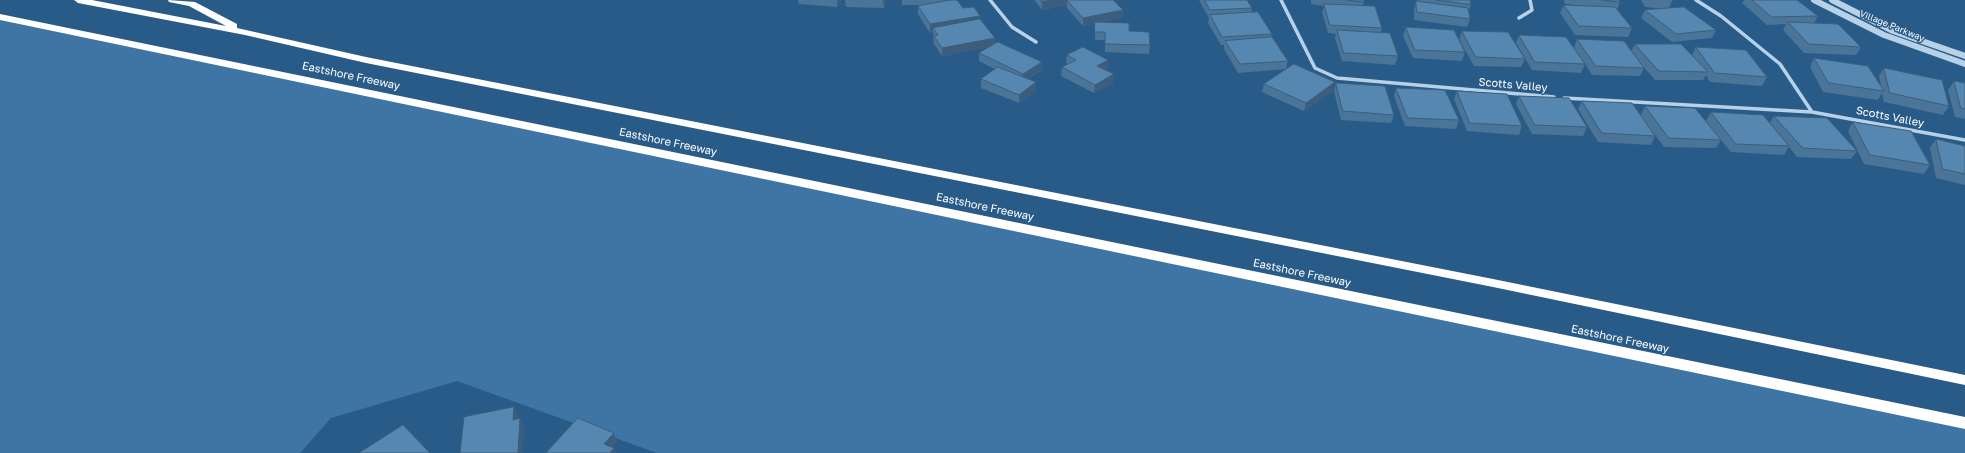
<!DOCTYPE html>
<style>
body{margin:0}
canvas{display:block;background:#295b88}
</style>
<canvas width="1965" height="453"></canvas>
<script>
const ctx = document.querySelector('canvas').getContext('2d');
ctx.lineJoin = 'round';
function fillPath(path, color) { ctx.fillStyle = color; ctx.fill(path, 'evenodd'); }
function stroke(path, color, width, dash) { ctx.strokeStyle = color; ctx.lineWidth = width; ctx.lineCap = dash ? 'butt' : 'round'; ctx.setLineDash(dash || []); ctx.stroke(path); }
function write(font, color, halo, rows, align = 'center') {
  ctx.font = font + ' "Golos Text",sans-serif'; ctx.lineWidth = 3; ctx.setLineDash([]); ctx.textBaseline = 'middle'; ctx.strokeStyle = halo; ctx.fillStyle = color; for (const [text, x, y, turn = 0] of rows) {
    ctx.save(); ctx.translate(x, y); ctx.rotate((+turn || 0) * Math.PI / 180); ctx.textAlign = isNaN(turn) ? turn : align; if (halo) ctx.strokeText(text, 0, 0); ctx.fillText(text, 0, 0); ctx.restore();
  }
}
const green = new Path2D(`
 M0 17 1965 423V453H657L457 381 331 418 300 453H0Z`);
const minor = new Path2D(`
 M990 0 1012 27 1036 42
 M1281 0 1315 68 1337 78 1554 97
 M1696 0 1721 16 1780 64 1812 112
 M1519 18 1532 10 1530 0
 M1564 98 1812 112 1965 140`);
const tertiary = new Path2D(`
 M1814 0 1884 35 1965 64
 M1832 0 1893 31 1965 56`);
const motorway = new Path2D(`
 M74 0H92L226 26 189 6 169 2 168 0 195 2 237 24V28L366 57 1493 279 1965 375V385L1493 287 366 63 245 35 78 3Z
 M0 14 1965 417V429L0 20Z`);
const wall = new Path2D(`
 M798 0H841L837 7 799 4Z
 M845 0H886L884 8 846 7Z
 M902 0H957L963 8 980 19 995 44 1042 70 1028 79 1036 82V91L1019 103 981 88V79L995 69 979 61V53L988 47 942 56 934 44 933 32 930 33 918 14V6L923 5H902Z
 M1035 0H1113L1123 10 1122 18 1103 22 1129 31 1150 45 1149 54 1105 52V40H1095V23L1083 26 1067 8V5L1042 10 1035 1Z
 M1199 0H1247L1252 8 1251 13 1272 34 1271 38 1288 61 1286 69 1238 73 1224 49V45H1221L1208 23 1209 18Z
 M1311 0H1364L1363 6 1382 28 1381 32 1398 56 1395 65 1342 61 1335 38 1336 34 1328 33 1322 12 1324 6 1311 4Z
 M1417 0H1470L1471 4 1469 11 1470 19 1467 27 1414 20V9L1416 1H1417Z
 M1564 0H1619L1620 2 1617 10 1632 28 1628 37 1575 35 1560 13 1564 5 1583 6 1565 4Z
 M1641 0H1672V1L1669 8 1716 30 1712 38 1672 42 1641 18 1645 10 1664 9 1645 7Z
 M1744 0H1797L1818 16 1814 23 1861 47 1856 55 1804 53 1783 30 1786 24 1767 25 1742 3Z
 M1406 27 1465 52 1462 61 1413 58 1403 36Z
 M1462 31 1525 59 1521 67 1474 66 1459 39Z
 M1519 35 1574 48 1577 39 1631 51 1635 44 1693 57 1692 55 1696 47 1767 77 1762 86 1710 82 1706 75 1703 80H1655L1641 64 1644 68 1640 76 1592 75 1585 64 1581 73 1532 70 1516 43Z
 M1067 55 1108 60 1107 69 1105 70 1113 83 1094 93 1061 76 1062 67 1068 64 1066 63Z
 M1814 58 1881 86 1879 76 1884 68 1949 106 1943 115 1884 102 1882 93 1878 100 1823 92 1810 67Z
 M1954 81 1965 83V119L1955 117 1948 90Z
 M1336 83 1394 115 1391 123 1341 120 1334 91Z
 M1264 84 1333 91 1304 111 1262 92Z
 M1396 88 1459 120 1456 129 1405 126 1394 96Z
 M1457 91 1522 126 1519 135 1467 131 1454 99Z
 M1519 96 1587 127 1583 136 1532 134 1516 104Z
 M1582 101 1641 115 1645 106 1716 134 1706 121 1711 112 1770 123 1774 116 1857 151 1851 159 1797 157 1789 147 1784 155 1731 152 1721 140 1716 148 1664 147 1641 116 1655 136 1651 145 1598 142 1578 109Z
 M1853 122 1930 165 1924 174 1864 164 1848 131Z
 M1936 139 1965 146V185L1936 178 1930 148Z`);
const shadedWall = new Path2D(`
 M837 0H841L837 7Z
 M883 0H886L884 8Z
 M1052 0H1067V5L1042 10V2Z
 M1123 10 1122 18 1083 26V18Z
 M980 16V24L933 28V32L930 33V24Z
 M995 38V46L942 56V48Z
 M1108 60 1107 69 1097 74V66Z
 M1042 62V70L1022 82 1023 74Z
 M1114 74 1113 83 1094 93 1095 85Z
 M1036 82V91L1019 103V95Z
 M1335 82 1333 91 1304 111 1306 103Z
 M514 407 518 417 517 429 513 420Z
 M520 418 524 427 523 453H518Z
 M614 433 617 442 608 453 604 444Z
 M614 448 616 453H610Z`);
const building = new Path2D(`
 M951 0H957L963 8 974 7 980 16 930 24 918 6Z
 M1041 0H1052L1042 2Z
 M1067 0H1113L1123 10 1083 18Z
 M1205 0H1247L1252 8 1210 10Z
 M1347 0H1364V2Z
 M1436 0H1470L1471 4Z
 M1602 0H1619L1620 2Z
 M1752 0H1797L1818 16 1772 17Z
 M1416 1 1468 8 1470 19 1417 12Z
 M1324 4 1375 6 1382 28 1330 25Z
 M1564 5 1615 7 1632 28 1579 26Z
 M1684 7 1716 30 1676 34 1645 10Z
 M1258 12 1272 34 1222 37 1210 15Z
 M980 19 995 38 942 48 934 36 938 35 933 28Z
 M1095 22 1129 23V31L1149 32 1150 45 1105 44V32H1095Z
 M1788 22 1838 24 1861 47 1809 44Z
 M1406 27 1454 30 1465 52 1415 50Z
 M1337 30 1390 33 1398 56 1344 53Z
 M1462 31 1508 32 1525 59 1476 57Z
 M1519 35 1566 37 1585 64 1535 62Z
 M1272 37 1288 61 1240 64 1225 41Z
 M1577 39 1624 41 1644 68 1596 66Z
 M998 42 1042 62 1023 74 979 53Z
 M1635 44H1681L1708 72 1659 71Z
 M1083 47 1108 60 1097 66 1114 74 1095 85 1062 67 1076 60 1067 55Z
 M1696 47 1746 50 1767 77 1715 73Z
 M1814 58 1868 66 1884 91 1829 83Z
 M1294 64 1335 82 1306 103 1264 84Z
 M998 67 1036 82 1019 95 981 79Z
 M1884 68 1942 80 1949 106 1890 93Z
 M1954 81 1965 83V109L1961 108Z
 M1336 83 1385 86 1394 115 1343 111Z
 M1396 88 1445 90 1459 120 1408 118Z
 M1457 91 1507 94 1522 126 1470 123Z
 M1519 96 1569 98 1587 127 1535 125Z
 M1582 101 1632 103 1655 136 1602 133Z
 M1645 106 1695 108 1721 140 1669 138Z
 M1711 112 1763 115 1789 146 1736 144Z
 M1774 116 1827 118 1857 151 1803 148Z
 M1853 122 1911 131 1930 165 1870 155Z
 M1936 139 1965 146V174L1943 169Z
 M514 407 513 420 520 418 518 453H460L464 417Z
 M578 418 614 433 604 444 614 448 610 453H546Z
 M403 425 430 453H359Z`);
const farStreetnames = [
 ["Village Parkway",1892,26,22]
];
const streetNames = [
 ["Eastshore Freeway",351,76,12],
 ["Scotts Valley",1513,85,5],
 ["Scotts Valley",1890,117,11],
 ["Eastshore Freeway",668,142,12],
 ["Eastshore Freeway",985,207,12],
 ["Eastshore Freeway",1302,273,12],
 ["Eastshore Freeway",1620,339,12]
];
fillPath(green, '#3e75a4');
stroke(minor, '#b6d1e8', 3.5);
stroke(tertiary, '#b6d1e8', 6);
fillPath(motorway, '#fff');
fillPath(wall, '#4a7498');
fillPath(shadedWall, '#3c5e7c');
fillPath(building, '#5687b1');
stroke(building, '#3c5e7c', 1);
write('9px', '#fff', '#295b88', farStreetnames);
write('11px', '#fff', '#295b88', streetNames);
</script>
